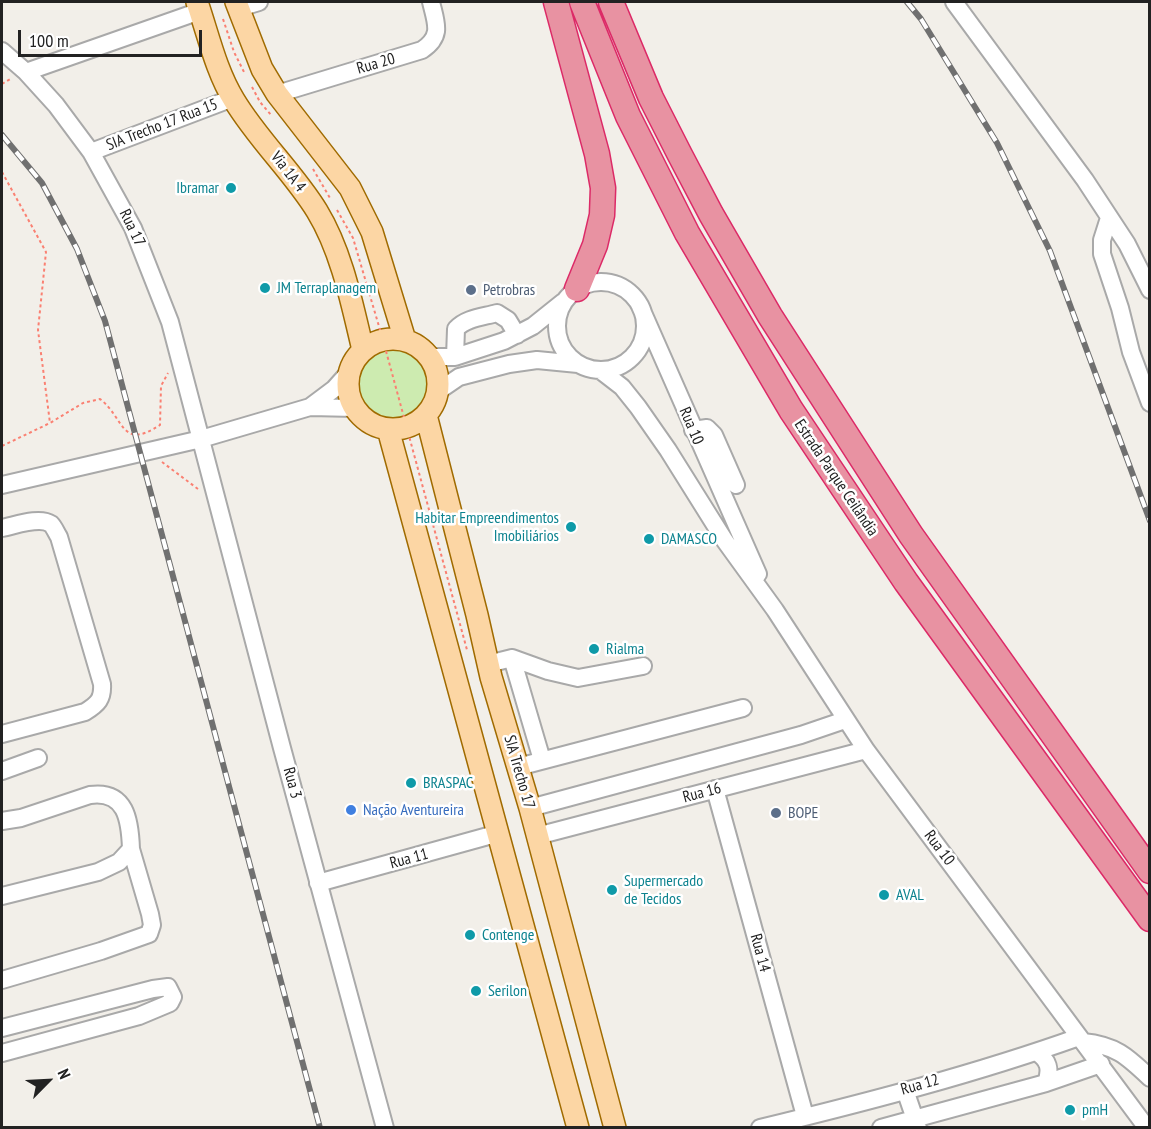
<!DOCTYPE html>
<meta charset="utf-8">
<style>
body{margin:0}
#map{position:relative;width:1151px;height:1129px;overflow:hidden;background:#f2efe9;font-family:"PT Sans Narrow",sans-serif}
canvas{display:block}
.frame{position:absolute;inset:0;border:3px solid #222;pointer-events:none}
.north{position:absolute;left:18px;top:1051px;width:60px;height:60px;-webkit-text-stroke:4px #fff;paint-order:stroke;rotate:66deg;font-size:16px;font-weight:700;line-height:24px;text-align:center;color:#222}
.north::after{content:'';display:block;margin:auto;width:21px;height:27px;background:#222;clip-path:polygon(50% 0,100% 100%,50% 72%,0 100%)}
.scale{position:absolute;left:18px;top:30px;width:184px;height:27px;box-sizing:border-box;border:3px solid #222;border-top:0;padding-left:8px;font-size:18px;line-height:21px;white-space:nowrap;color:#222;-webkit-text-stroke:4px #fff;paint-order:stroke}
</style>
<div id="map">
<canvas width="1151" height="1129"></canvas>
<div class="frame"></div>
<div class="north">N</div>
<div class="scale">100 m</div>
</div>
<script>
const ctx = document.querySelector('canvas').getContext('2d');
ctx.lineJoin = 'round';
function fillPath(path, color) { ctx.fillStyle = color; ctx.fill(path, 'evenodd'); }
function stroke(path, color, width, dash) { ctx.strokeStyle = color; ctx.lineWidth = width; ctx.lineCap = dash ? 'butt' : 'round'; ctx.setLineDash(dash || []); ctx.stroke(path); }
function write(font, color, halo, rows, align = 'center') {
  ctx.font = font + ' "PT Sans Narrow",sans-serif'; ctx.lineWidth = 5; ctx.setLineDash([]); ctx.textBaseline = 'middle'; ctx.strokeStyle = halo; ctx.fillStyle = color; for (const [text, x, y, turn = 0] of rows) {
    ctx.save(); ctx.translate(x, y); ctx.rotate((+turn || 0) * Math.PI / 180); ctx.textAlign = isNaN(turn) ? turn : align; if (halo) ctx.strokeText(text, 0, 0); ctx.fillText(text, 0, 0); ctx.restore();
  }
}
const grass = new Path2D(`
 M354 384a39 39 0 1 1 78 0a39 39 0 1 1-78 0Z`);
const path = new Path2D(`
 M223 19 234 52 244 72
 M2 84 12 78
 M252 87 260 102 271 115
 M313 169 330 198
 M2 172 46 252 38 330 50 423
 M337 210 353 238 383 340 467 650
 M2 446 50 423 83 403 100 399C125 418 120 451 160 425L161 386 168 373
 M162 462 198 489`);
const minor = new Path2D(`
 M954 2 1085 180 1127 244 1150 290
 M239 8 259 2
 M2 51 26 72 56 105 91 152 133 228 170 322 282 748 385 1128
 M26 72 200 11
 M277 94 422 50C443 36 436 23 431 2
 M91 152 233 98
 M1109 218 1102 240V254L1120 308 1131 352 1150 403
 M557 326a44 44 0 1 1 88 0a44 44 0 1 1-88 0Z
 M640 306 758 574
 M429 357H455L504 341 533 326 563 302
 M455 357 456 329C466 318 483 317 497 313L508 320 517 335
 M600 370 622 387 638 407 668 450 725 541 775 610 866 750 1147 1128
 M437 392 459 377 509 364 537 360 578 364
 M310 407 334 389 350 371
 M693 430 707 428 714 435 736 485
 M2 485 201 439 310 407 355 408
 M2 528C14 526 39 516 51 524 54 527 56 532 59 537L102 684C103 699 98 704 85 712L2 734
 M512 658 542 760
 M488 664 512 658 548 671 578 678 643 666
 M518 767 743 708
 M2 771 38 758
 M715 789 805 1116
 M530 808 801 735 845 720
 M2 821 21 818 90 795C126 790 130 820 131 849L119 862 98 872 2 896
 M537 836 866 750
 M318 883 499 833
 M2 980 101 951 149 934 152 925 150 914 131 849
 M2 1028 153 989 168 987 173 997 170 1003 139 1016 2 1053
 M1083 1042C1115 1045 1127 1056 1150 1078
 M1036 1052C1049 1060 1051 1069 1046 1083
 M905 1090 918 1128
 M760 1128C867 1102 975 1074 1079 1037
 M881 1128 1046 1083 1101 1064`);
const major = new Path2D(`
 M197 2C208 34 216 71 234 100 258 140 293 172 317 211 342 252 352 304 363 350
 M236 2 262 69 277 94 350 188 372 232 405 340
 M348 384a45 45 0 1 1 90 0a45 45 0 1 1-90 0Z
 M426 415 477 615 491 677 530 808 615 1128
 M388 429 578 1128`);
const highway = new Path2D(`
 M556 2 597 154 603 188 602 215 595 245 577 289
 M582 2 628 116 687 233 791 410 906 582 1150 919
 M611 2 651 98 680 155 711 214 770 316 911 535 1150 871`);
const rail = new Path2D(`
 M907 2 921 19 997 143 1050 251 1150 521
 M2 135 42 183 77 249 105 321 320 1128`);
const markers = [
 [231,188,6,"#0f9aa8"],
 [265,288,6,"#0f9aa8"],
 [471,290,6,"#5c6f8a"],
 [571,527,6,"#0f9aa8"],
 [649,539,6,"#0f9aa8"],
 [594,649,6,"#0f9aa8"],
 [411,783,6,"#0f9aa8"],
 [351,810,6,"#3f7fe0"],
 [776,813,6,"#5c6f8a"],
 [612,890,6,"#0f9aa8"],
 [884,895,6,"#0f9aa8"],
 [470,935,6,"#0f9aa8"],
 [476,991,6,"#0f9aa8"],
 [1070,1110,6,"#0f9aa8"]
];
const streetNames = [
 ["Rua 20",376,64,-16],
 ["SIA Trecho 17 Rua 15",162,125,-21],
 ["Via 1A 4",288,172,52],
 ["Rua 17",132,228,64],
 ["Rua 10",691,426,67],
 ["Estrada Parque Ceilândia",836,478,56],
 ["SIA Trecho 17",519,772,74],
 ["Rua 3",292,783,75],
 ["Rua 16",702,793,-15],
 ["Rua 10",939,848,53],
 ["Rua 11",409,859,-15],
 ["Rua 14",760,953,75],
 ["Rua 12",920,1085,-16]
];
const cultureNames = [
 ["Ibramar",219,188,"right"],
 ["JM Terraplanagem",277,288],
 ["Habitar Empreendimentos",559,518,"right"],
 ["Imobiliários",559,536,"right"],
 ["DAMASCO",661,539],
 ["Rialma",606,649],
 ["BRASPAC",423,783],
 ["Supermercado",624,881],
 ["de Tecidos",624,899],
 ["AVAL",896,895],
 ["Contenge",482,935],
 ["Serilon",488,991],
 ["pmH",1082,1110]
];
const serviceNames = [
 ["Petrobras",483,290],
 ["BOPE",788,813]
];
const shopNames = [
 ["Nação Aventureira",363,810]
];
fillPath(grass, '#cdebb0');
stroke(minor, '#a9a9a9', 20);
stroke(major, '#a06b00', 24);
stroke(highway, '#dc2a67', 27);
stroke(path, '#fa8072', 2, [3, 3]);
stroke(minor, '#fff', 16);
stroke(major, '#fcd6a4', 21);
stroke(highway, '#e892a2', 24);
stroke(rail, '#707070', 6);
stroke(rail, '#fff', 4, [11]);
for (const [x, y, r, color] of markers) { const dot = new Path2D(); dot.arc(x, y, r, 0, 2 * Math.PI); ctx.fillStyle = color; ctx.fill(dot); stroke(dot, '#fff', 2); }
write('16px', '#222', '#fff', streetNames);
write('16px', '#0d838f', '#fff', cultureNames, 'left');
write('16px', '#4e5e75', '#fff', serviceNames, 'left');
write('16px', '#366cbe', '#fff', shopNames, 'left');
</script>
